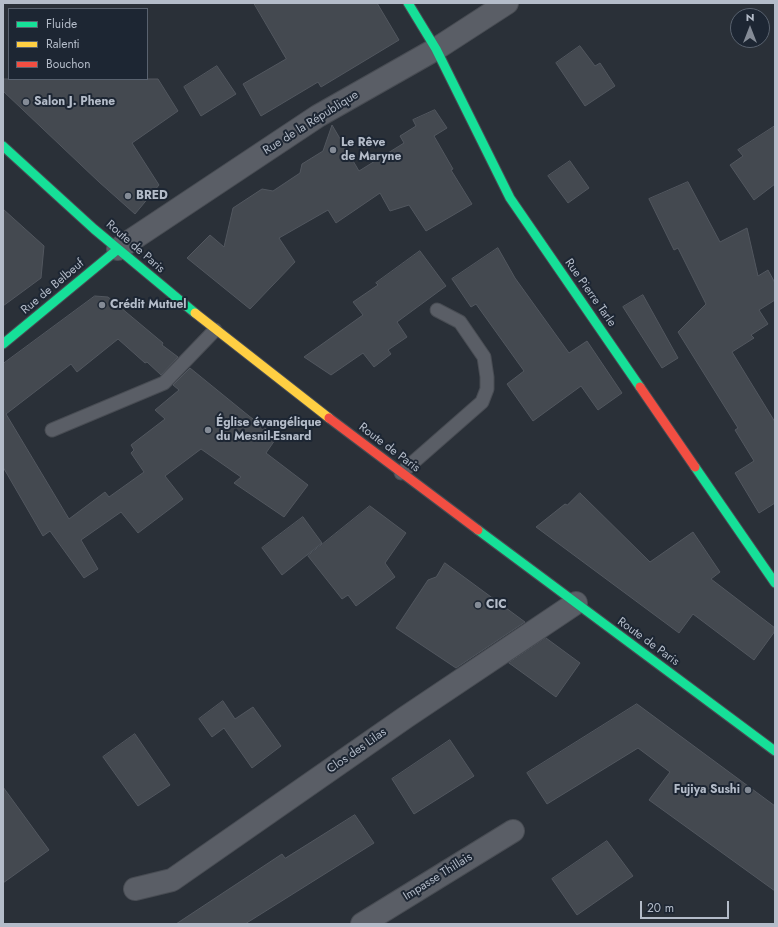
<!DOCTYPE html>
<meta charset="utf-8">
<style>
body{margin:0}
#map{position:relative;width:778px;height:927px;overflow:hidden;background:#2a3038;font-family:Jost,sans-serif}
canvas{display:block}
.frame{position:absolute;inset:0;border:4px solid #b4bcc9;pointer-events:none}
.legend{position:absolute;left:8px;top:8px;width:140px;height:72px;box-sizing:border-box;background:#1d2633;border:1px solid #59626f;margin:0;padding:5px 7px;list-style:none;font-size:12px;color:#b4bcc9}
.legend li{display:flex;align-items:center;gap:8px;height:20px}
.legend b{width:20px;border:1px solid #59626f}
.north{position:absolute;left:730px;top:8px;width:40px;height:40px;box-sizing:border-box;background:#1d2633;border:1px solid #59626f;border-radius:50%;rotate:0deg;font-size:11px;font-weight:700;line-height:16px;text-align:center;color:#b4bcc9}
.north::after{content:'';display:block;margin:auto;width:14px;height:18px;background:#848b96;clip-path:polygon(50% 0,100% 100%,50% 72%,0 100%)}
.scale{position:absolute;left:640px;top:901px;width:89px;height:18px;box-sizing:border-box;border:2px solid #b4bcc9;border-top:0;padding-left:5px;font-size:12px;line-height:14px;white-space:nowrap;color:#b4bcc9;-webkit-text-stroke:3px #1d2633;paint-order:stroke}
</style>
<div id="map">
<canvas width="778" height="927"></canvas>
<div class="frame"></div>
<ul class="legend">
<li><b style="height:5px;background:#16e098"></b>Fluide</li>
<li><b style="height:5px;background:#ffcf43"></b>Ralenti</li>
<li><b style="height:5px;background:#f24e42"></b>Bouchon</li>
</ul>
<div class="north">N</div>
<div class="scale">20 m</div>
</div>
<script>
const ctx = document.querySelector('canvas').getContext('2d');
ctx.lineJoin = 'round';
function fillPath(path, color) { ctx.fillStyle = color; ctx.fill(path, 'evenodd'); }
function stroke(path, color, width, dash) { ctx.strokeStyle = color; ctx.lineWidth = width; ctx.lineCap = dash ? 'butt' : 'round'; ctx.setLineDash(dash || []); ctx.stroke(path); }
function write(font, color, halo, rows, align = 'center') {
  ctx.font = font + ' Jost,sans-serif'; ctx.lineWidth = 4; ctx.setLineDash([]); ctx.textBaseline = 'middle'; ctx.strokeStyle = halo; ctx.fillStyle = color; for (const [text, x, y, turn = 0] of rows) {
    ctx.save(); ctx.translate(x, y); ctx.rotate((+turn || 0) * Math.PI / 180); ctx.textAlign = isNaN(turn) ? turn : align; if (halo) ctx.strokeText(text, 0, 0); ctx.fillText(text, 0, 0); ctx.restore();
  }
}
const building = new Path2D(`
 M254 3H377L399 40 321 87 318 82 261 116 243 84 286 59Z
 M580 46 595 66 600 63 615 86 585 106 556 63Z
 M217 66 236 94 201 116 184 87Z
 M3 79H158L178 111 132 143 159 185 135 214 99 182 3 91Z
 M435 110 447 128 434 136 453 169 451 170 472 204 426 231 409 205 390 211 380 193 336 223 328 210 279 238 295 262 250 309 187 258 210 235 224 247 233 208 262 189 273 191 300 173 302 164 323 151 332 125 359 171 404 143 400 136 416 126 413 120Z
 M775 126V184L754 200 730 165 743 156 738 150Z
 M570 161 589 188 568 203 548 176Z
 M688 182 720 242 747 228 758 276 768 270 775 283V300L759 310 768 324 751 335 754 338 732 352 775 422V503L759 513 735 473 754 461 735 430 738 428 678 332 706 304 678 248 674 250 649 199Z
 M3 209 44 246 41 278 3 306Z
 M498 248 515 278 569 353 587 341 622 393 598 410 581 386 533 421 507 384 524 371 476 304 471 307 452 279Z
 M420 251 446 286 397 322 407 337 388 350 391 354 374 367 363 353 331 375 304 357 363 315 353 302 378 285 376 283Z
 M643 295 678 358 662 368 623 307Z
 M95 296 108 297 163 343 162 345 178 357 161 375 147 362 145 363 118 339 77 372 71 364 6 414 69 519 105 492 109 497 144 472 131 453 134 450 131 445 165 419 155 410 179 390 173 385 190 368 249 416 277 437 266 453 308 485 284 517 234 483 241 477 201 449 165 476 183 499 138 533 121 512 81 540 98 569 84 578 50 531 43 536 3 467V364Z
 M580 493 650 562 693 532 720 572 711 579 775 628V631L754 660 693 614 679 633 536 527 565 504 567 505Z
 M370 506 406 533 385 563 395 577 356 606 348 595 342 599 308 556Z
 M303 517 322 543 282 575 262 548Z
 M445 563 525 622 456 668 396 628 428 580 436 577Z
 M546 638 580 663 556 697 509 663Z
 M223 701 235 719 253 707 281 746 252 768 224 728 212 737 199 719Z
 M637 704 775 806V891L649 800 670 772 638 748 547 804 527 773Z
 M135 734 170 785 138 806 103 757Z
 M450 740 474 776 414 814 392 779Z
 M3 787 49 850 3 883Z
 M355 815 374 843 245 924H176L282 854 285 858Z
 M607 841 633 876 577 915 552 879Z`);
const lane = new Path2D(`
 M52 430 164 383 215 330
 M401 473 482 402 487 389V377L484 357 460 322 437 310`);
const street = new Path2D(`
 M118 249 318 116 436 49 507 3
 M135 889 172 880 406 717 576 603
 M362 924 513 831`);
const fast = new Path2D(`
 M408 3 436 49 510 198 640 387
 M3 146 94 229 195 313
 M3 344 118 249
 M695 467 775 583
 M478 530 775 751`);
const slow = new Path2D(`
 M195 313 329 418`);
const jam = new Path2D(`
 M640 387 695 467
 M329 418 478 530`);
const markers = [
 [26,102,4,"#848b96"],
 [333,150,4,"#848b96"],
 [128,196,4,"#848b96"],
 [102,305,4,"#848b96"],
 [208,430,4,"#848b96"],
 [478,605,4,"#848b96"],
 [748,790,4,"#848b96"]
];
const poiNames = [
 ["Salon J. Phene",34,102],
 ["Le Rêve",341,143],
 ["de Maryne",341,157],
 ["BRED",136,196],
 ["Crédit Mutuel",110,305],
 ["Église évangélique",216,423],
 ["du Mesnil-Esnard",216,437],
 ["CIC",486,605],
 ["Fujiya Sushi",740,790,"right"]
];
const streetNames = [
 ["Rue de la République",311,123,-32],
 ["Route de Paris",135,247,41],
 ["Rue de Belbeuf",53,287,-40],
 ["Rue Pierre Tarle",590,293,55],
 ["Route de Paris",389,448,37],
 ["Route de Paris",648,642,36],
 ["Clos des Lilas",357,751,-35],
 ["Impasse Thillais",438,877,-32]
];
fillPath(building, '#444950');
stroke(building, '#52575f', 1);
stroke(lane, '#484c53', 15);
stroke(street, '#484c53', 24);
stroke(fast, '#484c53', 11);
stroke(slow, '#484c53', 11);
stroke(jam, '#484c53', 11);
stroke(lane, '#5a5e66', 13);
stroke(street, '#5a5e66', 22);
stroke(fast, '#16e098', 9);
stroke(slow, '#ffcf43', 9);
stroke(jam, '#f24e42', 9);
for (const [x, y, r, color] of markers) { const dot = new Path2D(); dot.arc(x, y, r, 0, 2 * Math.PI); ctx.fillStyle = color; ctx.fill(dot); stroke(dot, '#1d2633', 1.5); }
write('bold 12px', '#b4bcc9', '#1d2633', poiNames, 'left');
write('12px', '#b4bcc9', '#1d2633', streetNames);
</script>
